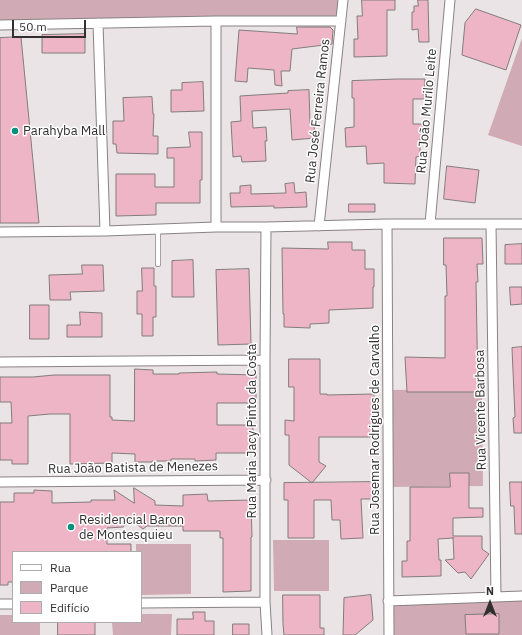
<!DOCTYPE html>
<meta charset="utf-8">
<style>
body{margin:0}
#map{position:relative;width:522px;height:635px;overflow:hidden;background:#ebe4e6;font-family:"IBM Plex Sans",sans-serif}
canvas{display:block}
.legend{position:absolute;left:12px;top:551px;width:130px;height:72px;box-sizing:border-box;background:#fff;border:1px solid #adacac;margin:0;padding:5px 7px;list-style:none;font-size:12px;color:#312f30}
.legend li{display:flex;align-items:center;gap:8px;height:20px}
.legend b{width:20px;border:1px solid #adacac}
.north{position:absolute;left:470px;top:583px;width:40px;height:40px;-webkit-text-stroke:3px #fff;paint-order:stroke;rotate:0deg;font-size:11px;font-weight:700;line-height:16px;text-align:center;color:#312f30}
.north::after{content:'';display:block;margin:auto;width:14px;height:18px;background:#312f30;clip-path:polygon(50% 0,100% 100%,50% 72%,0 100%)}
.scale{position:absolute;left:12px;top:20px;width:74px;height:18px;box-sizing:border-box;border:2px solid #312f30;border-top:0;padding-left:5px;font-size:12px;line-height:14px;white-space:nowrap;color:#312f30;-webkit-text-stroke:3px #fff;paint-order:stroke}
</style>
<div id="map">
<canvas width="522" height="635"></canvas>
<ul class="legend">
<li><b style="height:5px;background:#fff"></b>Rua</li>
<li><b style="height:11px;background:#d0aab5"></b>Parque</li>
<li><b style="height:11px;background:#edb5c6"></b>Edifício</li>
</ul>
<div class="north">N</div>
<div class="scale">50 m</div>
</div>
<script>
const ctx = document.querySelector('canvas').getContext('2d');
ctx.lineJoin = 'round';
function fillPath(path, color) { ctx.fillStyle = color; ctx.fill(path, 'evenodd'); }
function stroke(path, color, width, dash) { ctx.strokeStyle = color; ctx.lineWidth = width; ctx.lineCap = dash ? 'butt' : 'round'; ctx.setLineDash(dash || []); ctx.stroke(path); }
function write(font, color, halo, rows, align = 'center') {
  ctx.font = font + ' "IBM Plex Sans",sans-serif'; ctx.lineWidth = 3; ctx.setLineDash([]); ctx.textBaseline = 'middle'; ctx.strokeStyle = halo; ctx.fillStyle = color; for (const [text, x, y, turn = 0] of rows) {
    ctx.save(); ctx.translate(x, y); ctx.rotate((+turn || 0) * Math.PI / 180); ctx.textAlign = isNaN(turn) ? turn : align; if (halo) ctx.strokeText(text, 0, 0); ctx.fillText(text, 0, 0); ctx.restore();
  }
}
const green = new Path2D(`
 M0 0H345L344 17 0 23Z
 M522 38V146L488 135Z
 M482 389 483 486 391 487 390 390Z
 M273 540H329V591H274Z
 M136 544H191V594L141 595V552H136Z
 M522 591V635H391V597Z
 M141 614H172L171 635H113L112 622H141Z
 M0 615H13V622H40V635H0Z`);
const building = new Path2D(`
 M362 0H395V10H387V56L354 57V39H358L357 16H362Z
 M418 0H428L429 42H419L418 29 412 30V12H414V6H418Z
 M476 9 521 25 506 70 462 55 465 23Z
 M297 27H330L333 30 332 44 292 49 290 71H281L282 86 275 85 274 70 248 68 247 82 235 81 239 30 297 34Z
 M85 34V53H42V35Z
 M21 37 39 223H0V38Z
 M398 79H425L424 99H413V124H423V139H420V156L416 157 415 184 384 183V163L367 164 366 146 346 147 345 128 354 127V98H352V81Z
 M203 82 204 111 171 112V90H182V83Z
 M309 90 310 123 314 122 315 138 292 140 290 109 252 111 253 128 266 127 267 141H265L266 161 242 162 241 156 233 157 231 122 241 121 240 96 288 93V91Z
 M152 97 153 114H154L153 136H158V154L117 153 116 144H113V121H124L123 98Z
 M189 132H202V180H200V203H156V215L116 216V174H155V187H174V158H167V148L190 147Z
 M447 166 479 170 475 203 444 199Z
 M294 183 295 193 306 192 307 207 274 208V206L231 207 230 193H240V186L251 185V194L286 193 285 184Z
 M349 204H375V212H349Z
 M444 238H482L483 264H477L478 282H476L478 392H407L405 357 445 358V296H447L446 265H444Z
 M328 242H352V250H365V269H374V287H373V308L329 310V323L310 324V328L284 327V314H283L282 248 328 249Z
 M522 244V264H505V245Z
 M193 260 194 297H172V261Z
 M82 265H103L104 291 70 292 71 300H50L49 275 82 274Z
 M142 268H154V286H156V317H153V336H142V314H137V291H142Z
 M249 269 251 344 218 345 216 270Z
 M510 287H522V304L511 305Z
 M30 305H49V339H30Z
 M80 312 102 313V337H67V325H80Z
 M522 347V433H514L513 418 515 417 512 348Z
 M289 359H320V394H327V395L374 394 373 437H319V462L326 466 312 483 289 465V435H285V420L294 421V387H289Z
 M135 369 153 370V374H179V373L217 372V374L256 375V403H217V425H253V453H216V460L195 461V459H171V461H152V462H135V454L112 453V463L70 464V414H50L28 416V464H12V460H0V423H12L11 402H0V377H33L54 375H110V417H112V420L134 421Z
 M450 473H469V508H483V517L453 518V536H482V549L489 554 471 579 465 572 458 573 445 560 454 559 453 537V538L438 539 439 560H441V576L402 577V561H407V541H410V487H450Z
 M374 482V499H361L363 538 341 539 340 520H332L331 500H314V538H288V500H284V483Z
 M510 482H522V534H515L514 506H511Z
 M134 488 155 501V505L183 506V495L207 494 208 501 251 500 252 537H251V591L223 592V538H220V531H183V526H147L143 529 131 520 123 527 107 528V544H131V552H13V582H8V585H0V502H14V493H34V490L52 491V503L91 502V500H115L114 490 134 503Z
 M283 595H320V628H324V635H284L283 624Z
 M371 595 373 620 355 635H343L344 598Z
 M193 612H205V621H214V635H177V619H193Z
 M499 614V634H466L465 615Z
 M58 622H95V635H58Z
 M233 624H249V635H233Z`);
const service = new Path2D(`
 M158 264V229`);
const minor = new Path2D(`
 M98 23 105 231
 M0 25 216 21H341
 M387 224 389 635
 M430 224 450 0
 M491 224 496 597
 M319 226 343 0
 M216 227V21
 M266 227 265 360V602L267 635
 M0 232 105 231 216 227H266L387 224H522
 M0 362 265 360
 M0 482 266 480
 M388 601 522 596
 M141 603 265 602
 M0 604H13`);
const markers = [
 [15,131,4,"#00917d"],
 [71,527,4,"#00917d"]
];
const streetNames = [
 ["Rua José Ferreira Ramos",318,111,-84],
 ["Rua João Murilo Leite",427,111,-85],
 ["Rua Vicente Barbosa",481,410,-91],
 ["Rua Josemar Rodrigues de Carvalho",375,430,-90],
 ["Rua Maria Jacy Pinto da Costa",252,431,-90],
 ["Rua João Batista de Menezes",133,468,-1]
];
const poiNames = [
 ["Parahyba Mall",23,131],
 ["Residencial Baron",79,520],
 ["de Montesquieu",79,535]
];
fillPath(green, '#d0aab5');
fillPath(building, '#edb5c6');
stroke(building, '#827c7d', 1);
stroke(service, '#888284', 6);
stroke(minor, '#888284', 11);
stroke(service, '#fff', 4.5);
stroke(minor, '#fff', 9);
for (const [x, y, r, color] of markers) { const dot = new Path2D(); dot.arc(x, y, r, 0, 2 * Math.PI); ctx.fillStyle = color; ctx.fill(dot); stroke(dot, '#fff', 1.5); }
write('13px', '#312f30', '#fff', streetNames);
write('13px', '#312f30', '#fff', poiNames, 'left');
</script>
